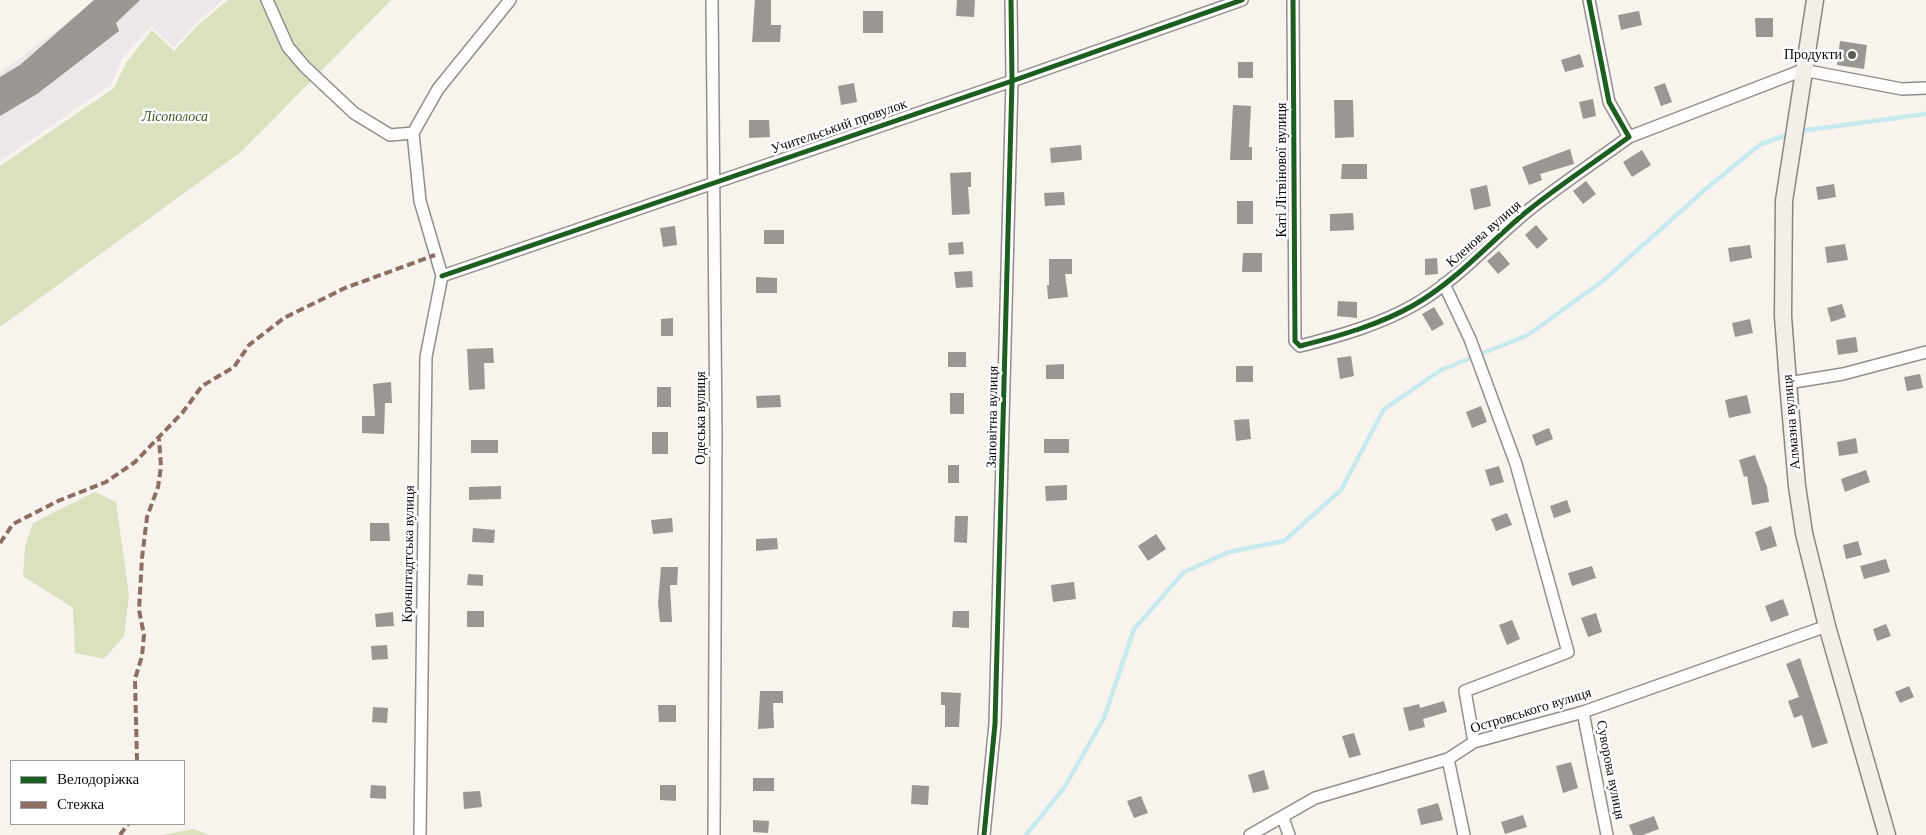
<!DOCTYPE html>
<meta charset="utf-8">
<style>
body{margin:0}
#map{position:relative;width:1926px;height:835px;overflow:hidden;background:#f8f3ed;font-family:Georgia,serif}
canvas{display:block}
.legend{position:absolute;left:10px;top:760px;width:175px;height:65px;box-sizing:border-box;background:#fff;border:1px solid #9d9d9d;margin:0;padding:6px 9px;list-style:none;font-size:15px;color:#0a0a0a}
.legend li{display:flex;align-items:center;gap:10px;height:25px}
.legend b{width:25px;border:1px solid #9d9d9d}
</style>
<div id="map">
<canvas width="1926" height="835"></canvas>
<ul class="legend">
<li><b style="height:6px;background:#1b5e20"></b>Велодоріжка</li>
<li><b style="height:6px;background:#8d6e63"></b>Стежка</li>
</ul>
</div>
<script>
const ctx = document.querySelector('canvas').getContext('2d');
ctx.lineJoin = 'round';
function fillPath(path, color) { ctx.fillStyle = color; ctx.fill(path, 'evenodd'); }
function stroke(path, color, width, dash) { ctx.strokeStyle = color; ctx.lineWidth = width; ctx.lineCap = dash ? 'butt' : 'round'; ctx.setLineDash(dash || []); ctx.stroke(path); }
function write(font, color, halo, rows, align = 'center') {
  ctx.font = font + ' Georgia,serif'; ctx.lineWidth = 5; ctx.setLineDash([]); ctx.textBaseline = 'middle'; ctx.strokeStyle = halo; ctx.fillStyle = color; for (const [text, x, y, turn = 0] of rows) {
    ctx.save(); ctx.translate(x, y); ctx.rotate((+turn || 0) * Math.PI / 180); ctx.textAlign = isNaN(turn) ? turn : align; if (halo) ctx.strokeText(text, 0, 0); ctx.fillText(text, 0, 0); ctx.restore();
  }
}
const industrial = new Path2D(`
 M94 0H223L195 24 174 48 151 26 123 57 111 85 0 161V73L83 11Z`);
const forest = new Path2D(`
 M228 0H391L242 151 0 327V166L114 88 126 63 152 30 174 51 198 25Z
 M95 492 116 502 129 596 124 636 104 659 75 653 73 608 23 576 25 547 33 523Z
 M194 829 209 835H162Z`);
const stream = new Path2D(`
 M1800 131 1926 114
 M1026 835 1064 788 1104 718 1134 629 1184 572 1229 552 1284 541 1341 490 1384 409 1441 370 1528 335 1604 280 1708 187 1761 144 1790 134`);
const building = new Path2D(`
 M94 0H140L116 23 119 31 37 94 0 116V77L20 65Z
 M755 0H771V25H781L780 42H752Z
 M957 0H975L974 17 956 16Z
 M863 11H883V33H863Z
 M1639 11 1642 25 1621 30 1618 15Z
 M1755 18H1773V37H1756Z
 M1840 41 1867 45 1864 69 1837 65Z
 M1580 54 1584 67 1565 72 1561 60Z
 M1238 62H1253V78H1238Z
 M854 83 857 102 841 105 838 86Z
 M1665 83 1672 102 1661 106 1654 87Z
 M1593 99 1596 116 1583 119 1579 102Z
 M1334 100H1353L1354 137 1335 138Z
 M1233 105 1251 106 1249 147H1252V160H1230Z
 M749 120H769L770 137 749 138Z
 M1081 145 1082 160 1051 163 1050 148Z
 M1570 149 1574 164 1540 174 1542 180 1529 185 1522 167Z
 M1642 150 1651 165 1632 177 1623 162Z
 M1342 164H1367V179H1341Z
 M971 172V187H968L970 214 952 215 950 173Z
 M1586 181 1596 194 1583 204 1573 191Z
 M1834 184 1836 197 1818 200 1816 187Z
 M1487 185 1491 206 1474 210 1470 189Z
 M1064 192 1065 205 1045 206 1044 193Z
 M1237 201H1253V224H1237Z
 M1353 213 1354 230 1330 231V214Z
 M1536 225 1548 239 1537 249 1525 235Z
 M675 226 677 245 663 247 660 228Z
 M764 230H784V244H764Z
 M963 242 964 254 949 255 948 243Z
 M1845 244 1848 260 1827 263 1825 247Z
 M1750 245 1752 258 1730 262 1728 248Z
 M1499 251 1510 264 1498 274 1487 261Z
 M1243 253H1262V272H1242Z
 M1437 258 1438 274 1425 275V259Z
 M1049 259H1072V274H1065L1068 297 1048 299 1047 285H1049Z
 M972 271 973 287 956 288 954 272Z
 M756 277 777 278V293H756Z
 M1338 301 1357 302V318L1337 316Z
 M1842 304 1846 317 1831 322 1827 308Z
 M1434 307 1444 324 1432 331 1422 314Z
 M673 318V336H661V319Z
 M1750 319 1753 333 1735 337 1732 323Z
 M1856 337 1858 352 1838 355 1836 340Z
 M493 348 494 363H484L485 389 469 390 467 349Z
 M948 352H966V367H948Z
 M1351 356 1354 376 1340 379 1337 358Z
 M1064 364V379H1046V365Z
 M1236 366H1253V382H1236Z
 M1920 374 1923 388 1907 391 1904 377Z
 M391 382 392 403H385L384 434 362 433V416H375L373 384Z
 M657 387H671V407H657Z
 M950 393H964V414H950Z
 M780 395 781 407 757 408 756 396Z
 M1747 395 1751 413 1729 418 1725 400Z
 M1481 406 1487 422 1472 428 1466 412Z
 M1249 419 1251 439 1236 441 1234 420Z
 M1549 428 1553 439 1536 446 1532 435Z
 M652 432H668V454H652Z
 M1856 438 1858 453 1839 456 1837 442Z
 M1044 439H1069V453H1044Z
 M471 440H498V453H471Z
 M1755 455 1767 487 1769 502 1752 505 1747 476 1744 477 1739 460Z
 M948 465H959V483H948Z
 M1499 466 1504 482 1490 486 1485 470Z
 M1866 470 1870 482 1845 492 1841 479Z
 M1067 485V500L1046 501 1045 486Z
 M501 486V499L469 500V487Z
 M1567 500 1571 512 1554 518 1550 506Z
 M1507 513 1512 525 1496 531 1491 519Z
 M955 516H968L967 543 954 542Z
 M672 518 673 532 653 534 651 520Z
 M370 523H389L390 541H370Z
 M1771 526 1777 546 1761 551 1755 532Z
 M473 528 495 530 494 543 472 542Z
 M1156 534 1166 549 1148 561 1138 546Z
 M777 538 778 549 756 551V539Z
 M1858 541 1862 555 1846 559 1843 545Z
 M1886 559 1890 572 1864 579 1860 566Z
 M1592 566 1596 578 1572 586 1568 573Z
 M661 567H678L677 585H670L672 622H660L658 603Z
 M468 574 483 575V586L467 585Z
 M1074 582 1076 599 1053 602 1051 585Z
 M1783 599 1789 615 1771 622 1765 606Z
 M467 611H484V627H467Z
 M953 611H969V628L952 627Z
 M393 612 394 626 376 627 375 614Z
 M1596 613 1602 632 1588 637 1581 618Z
 M1512 620 1520 639 1507 645 1499 625Z
 M1886 624 1891 636 1877 641 1873 629Z
 M387 645 388 659 372 660 371 646Z
 M1800 658 1828 743 1812 748 1802 715 1794 718 1788 701 1799 697 1786 664Z
 M1909 686 1914 697 1900 703 1895 692Z
 M760 691H783V703H773L774 728 758 729Z
 M941 692 961 693 959 727H945V705H941Z
 M1444 701 1447 712 1423 719 1425 727 1409 731 1403 708 1419 704 1420 708Z
 M658 705H676V722H659Z
 M373 707 388 708 387 723 372 722Z
 M1354 733 1361 755 1349 758 1342 736Z
 M1571 762 1578 788 1563 793 1556 766Z
 M1264 770 1269 789 1253 793 1248 775Z
 M753 778H774V791H753Z
 M371 785 386 786V799L370 798Z
 M660 785H676V801L660 800Z
 M912 785 929 786 928 805 911 804Z
 M480 791 482 807 464 809 463 792Z
 M1141 796 1148 813 1134 818 1127 801Z
 M1438 803 1443 820 1421 825 1417 809Z
 M1523 815 1527 827 1505 834 1501 822Z
 M1654 816 1659 829 1643 835H1633L1629 825Z
 M753 820 769 821 768 833 753 832Z`);
const street = new Path2D(`
 M267 0 288 47 305 67 354 113 390 135 413 133
 M712 0 716 435 714 835
 M1293 0 1295 341 1300 346C1339 336 1379 325 1414 305 1456 281 1489 243 1525 213 1558 186 1595 162 1629 137L1609 102 1589 0
 M1629 137 1803 70 1902 89 1926 88
 M442 276 1012 81 1242 0
 M442 276 420 201 413 133 438 89 510 0
 M1444 284 1470 339 1516 464 1568 652 1465 691 1474 742
 M1788 383 1843 374 1926 352
 M1583 712 1607 835
 M1448 759 1464 835
 M1283 818 1289 835
 M420 835 426 357 442 276
 M984 835 995 724 1012 81 1011 0
 M1250 835 1315 798 1448 759 1474 742 1583 712 1827 626`);
const secondary = new Path2D(`
 M1815 0 1784 201 1783 316 1788 383 1797 486 1804 533 1827 626 1887 835`);
const quiet = new Path2D(`
 M0 543 13 524 58 501 106 482 135 462 183 412 202 386 234 367 249 345 284 318 345 288 435 255
 M137 761 135 679 142 656 144 635 139 610 142 558 147 517 158 487 161 466 159 439
 M120 835 128 824`);
const cycleway = new Path2D(`
 M1293 0 1295 341 1300 346C1339 336 1379 325 1414 305 1456 281 1489 243 1525 213 1558 186 1595 162 1629 137L1609 102 1589 0
 M442 276 1012 81 1242 0
 M984 835 995 724 1012 81 1011 0`);
const markers = [
 [1852,55,5,"#5d5c59"]
];
const poiNames = [
 ["Продукти",1842,55]
];
const parkNames = [
 ["Лісополоса",175,117]
];
const streetNames = [
 ["Учительський провулок",839,127,-19],
 ["Каті Літвінової вулиця",1282,170,-90],
 ["Кленова вулиця",1484,234,-41],
 ["Заповітна вулиця",993,417,-89],
 ["Одеська вулиця",701,418,-90],
 ["Алмазна вулиця",1792,422,-95],
 ["Кронштадтська вулиця",409,554,-89],
 ["Островського вулиця",1531,711,-17],
 ["Суворова вулиця",1610,770,79]
];
fillPath(industrial, '#eee7ea');
fillPath(forest, '#d9e1be');
stroke(stream, '#c7eaee', 4.5);
fillPath(building, '#9a9793');
stroke(street, '#918f8c', 14);
stroke(secondary, '#888683', 19);
stroke(street, '#fefdfc', 11);
stroke(secondary, '#f3efe8', 16);
stroke(quiet, '#8d6e63', 4, [8, 4]);
stroke(cycleway, '#1b5e20', 5);
for (const [x, y, r, color] of markers) { const dot = new Path2D(); dot.arc(x, y, r, 0, 2 * Math.PI); ctx.fillStyle = color; ctx.fill(dot); stroke(dot, '#fff', 2); }
write('14px', '#0a0a0a', '#fff', poiNames, 'right');
write('italic 14px', '#3a5a22', '#fff', parkNames);
write('14px', '#0a0a0a', '#fff', streetNames);
</script>
